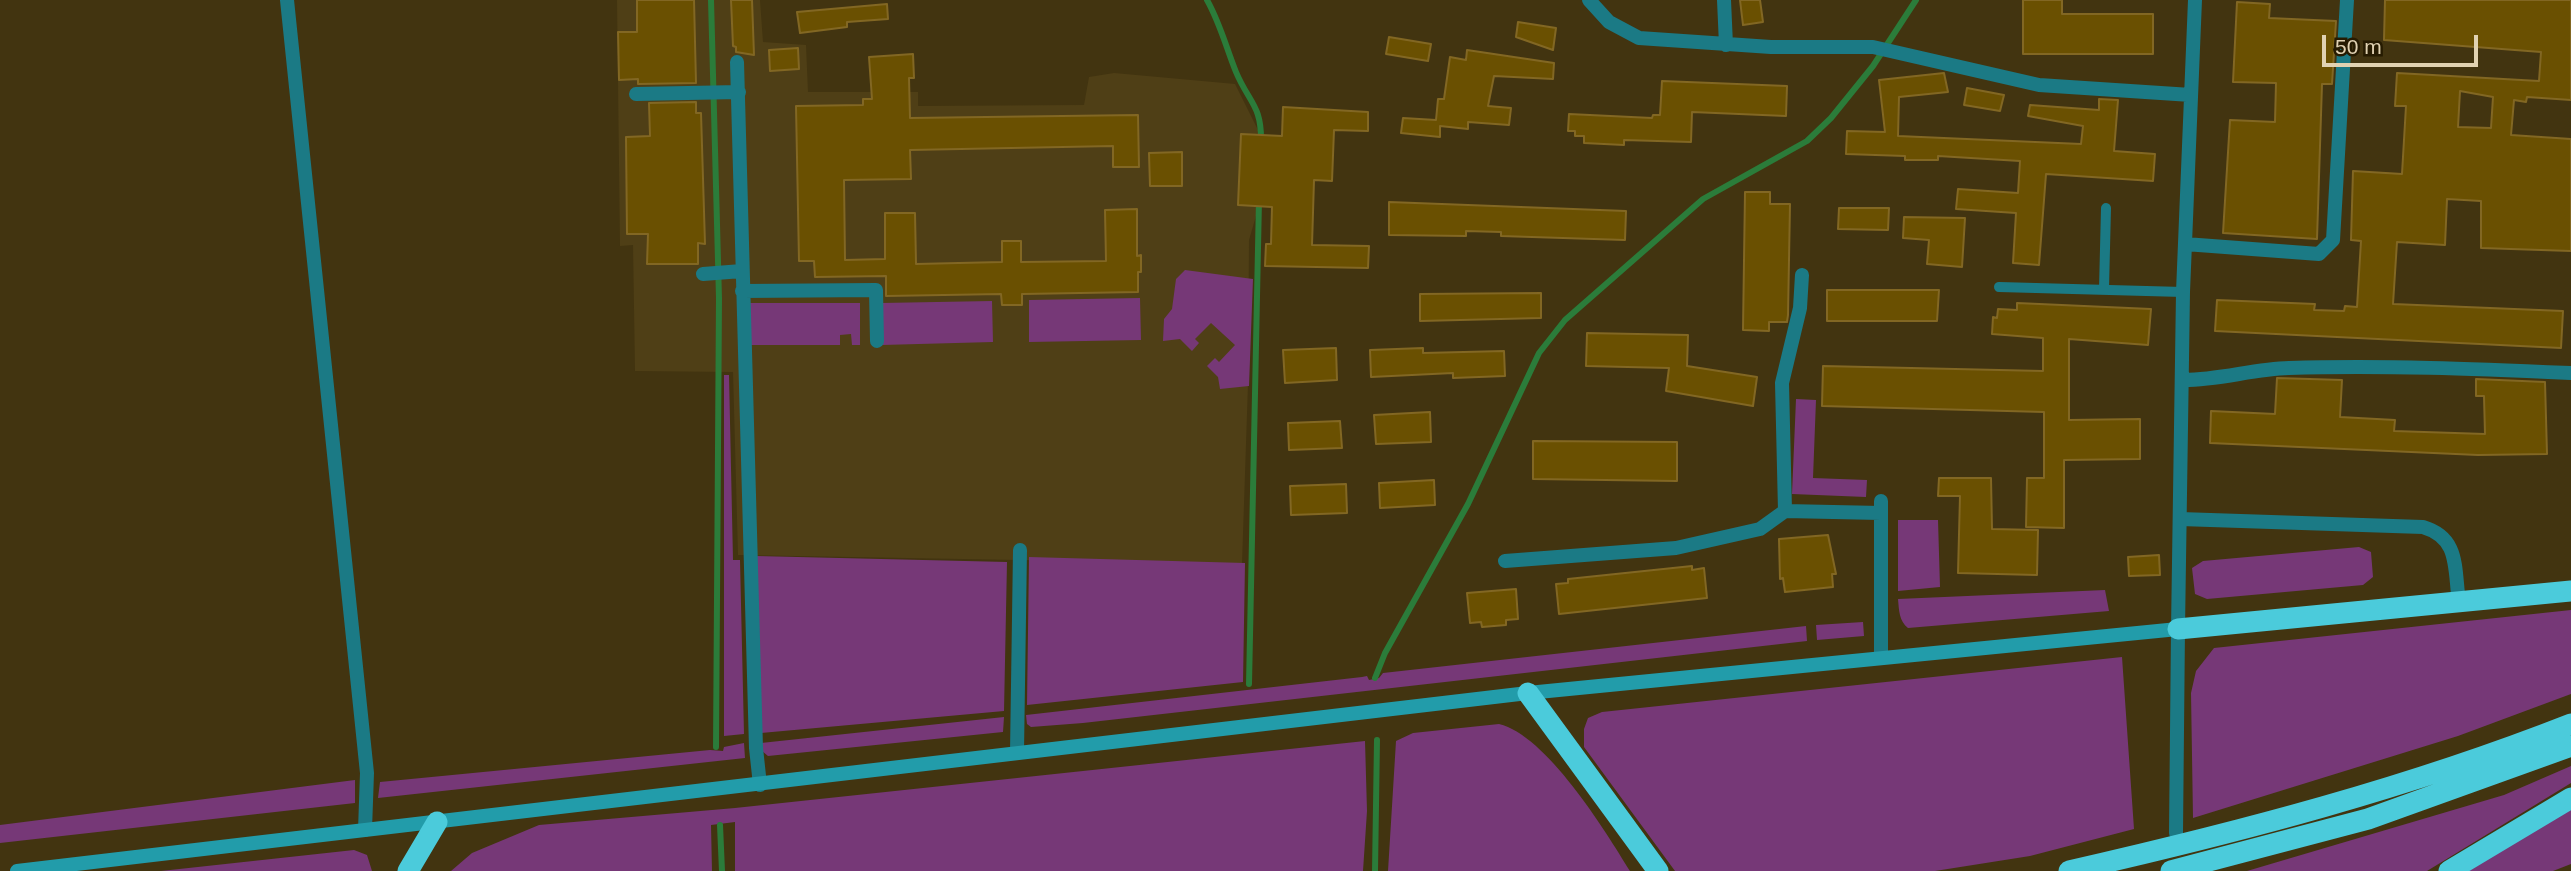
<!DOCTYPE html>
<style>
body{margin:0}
#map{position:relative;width:2571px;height:871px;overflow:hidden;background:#423410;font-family:Arial,sans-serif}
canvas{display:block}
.scale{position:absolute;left:2322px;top:35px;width:156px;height:32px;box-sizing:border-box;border:4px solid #e1d2b2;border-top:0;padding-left:9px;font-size:21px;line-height:24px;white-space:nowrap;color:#e1d2b2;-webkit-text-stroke:5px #261b01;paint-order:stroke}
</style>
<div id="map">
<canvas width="2571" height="871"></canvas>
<div class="scale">50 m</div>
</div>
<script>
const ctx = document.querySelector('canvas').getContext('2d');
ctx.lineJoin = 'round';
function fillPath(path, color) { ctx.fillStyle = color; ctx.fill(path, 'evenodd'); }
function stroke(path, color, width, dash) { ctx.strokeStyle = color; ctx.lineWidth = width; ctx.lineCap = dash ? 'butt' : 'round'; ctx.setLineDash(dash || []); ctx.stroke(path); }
const built = new Path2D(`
 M617 0H760L763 42 806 45 808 92H918V106L1084 105 1089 77 1114 73 1235 84 1259 132 1256 216 1249 240 1248 384 1242 564 738 555 733 372 635 371 633 245 620 246Z`);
const green = new Path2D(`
 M1185 270 1253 279 1249 386 1220 389 1218 377 1207 366 1215 358 1219 362 1235 345 1211 323 1195 339 1199 343 1192 351 1180 339 1163 341 1164 319 1172 309 1176 279Z
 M1140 298 1141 340 1029 342V300Z
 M992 301 993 342 882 345 881 303Z
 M750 303H860V345H852L851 334 840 335V345H751Z
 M724 375H729L733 560H740L744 734 724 736Z
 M1796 399 1816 400 1813 478 1867 480 1866 497 1792 494Z
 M1898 520H1938L1940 587 1898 591Z
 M2359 547 2371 552 2373 577 2363 585 2207 599 2195 594 2192 568 2203 561Z
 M756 556 1007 562 1004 711 761 733Z
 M1029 557 1245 563 1243 682 1027 705Z
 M2105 590 2109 611 1908 628C1899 621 1899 610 1898 599Z
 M2571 610V694L2458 736 2193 818 2191 693 2196 671 2214 648Z
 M1863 622 1864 636 1817 640 1816 625Z
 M1806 626 1807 641 1083 723 1031 727 1027 724 1026 715 1362 677 1367 676 1369 680 1379 678 1383 673Z
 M2122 657 2134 829 2030 856 1935 871H1675L1584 747V729L1588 718 1602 712Z
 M1004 717 1003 732 768 756 762 751 761 743Z
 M1499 724C1546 735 1605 830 1630 871H1388L1396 741 1413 733Z
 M1365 741 1367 811 1363 871H735V822L711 825 712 871H451L472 853 539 825 735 808Z
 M744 743 745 758 378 798 380 782 710 750 723 751 724 747Z
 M2571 766V783L2427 871H2247L2504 795Z
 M355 780V803L0 843V825Z
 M2571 806V864L2553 871H2464Z
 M354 850 367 855 372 871H161Z`);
const stream = new Path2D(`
 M711 0 719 298 716 747
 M1207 0C1220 23 1226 47 1236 72 1249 103 1262 105 1261 143
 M1375 678 1385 653 1468 504 1539 353 1565 320 1703 199 1807 141 1831 118 1873 66 1916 0
 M1249 684 1259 200
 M720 825 722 871
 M1375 871 1377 740`);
const building = new Path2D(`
 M637 0H694L696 83 638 84V79L619 80 618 32H637Z
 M731 0H752L754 55 736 52V47L733 46Z
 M1740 0H1760L1763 22 1743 25Z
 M2023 0H2062V14H2153V54H2023Z
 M2385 0H2571V100L2527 97 2526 102 2514 100 2511 135 2571 139V251L2481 248V201L2447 199 2445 245 2397 242 2393 304 2563 311 2561 348 2215 331 2217 300 2315 304 2314 310 2344 311 2345 306 2357 307 2361 241 2351 240 2353 171 2402 174 2406 106H2395L2397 73 2539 81 2541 52 2384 40ZM2460 91 2493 97 2491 128 2458 127Z
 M2237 2 2270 4 2269 18 2336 21 2332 84H2322L2317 239 2223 233 2230 120 2275 122 2276 83 2233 82Z
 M887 4 888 19 847 22V27L800 33 797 12Z
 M1518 22 1556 28 1553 50 1516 37Z
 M1389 37 1431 44 1428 61 1386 54Z
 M798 48 799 69 770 71 769 50Z
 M1467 50 1554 63 1553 79 1494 76 1488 106 1511 108 1509 125 1468 122V129L1440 126V137L1401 133 1403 118 1436 120 1438 99H1444L1450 57 1466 60Z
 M913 54 914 78H909L910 118 1138 115 1139 167H1113V146L910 150 911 179 844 180 845 260 885 259V213H915L916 264 1002 262V241H1021V262L1106 261 1105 210 1137 209V256L1141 255V272H1138V292L1022 294V305H1002L1001 294 886 296V276L815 277 814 261H799L796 106 863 105V99H872L869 57Z
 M1944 73 1948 92 1899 97 1898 136 2081 144 2083 126 2028 116 2030 105 2099 110V99L2118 100 2114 151 2155 154 2153 181 2046 174 2039 265 2013 263 2016 213 1956 209 1958 189 2018 193 2020 161 1938 156V160H1905V156L1846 154 1847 131 1885 132 1879 80Z
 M1662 81 1787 86 1786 116 1692 112 1691 142 1624 140V145L1584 143V136H1575V131H1568L1569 114 1652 118 1653 115H1660Z
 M1967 88 2004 95 2000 111 1964 105Z
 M696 102V113H701L705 244 698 243V264H647L648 234H627L626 137 650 136 649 103Z
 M1283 107 1368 112V131L1334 130 1332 181 1314 180 1312 245 1369 246 1368 268 1265 266 1266 244H1271L1272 207 1238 205 1241 134 1282 136Z
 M1182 152V186H1150L1149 153Z
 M1745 192H1770V204H1790L1788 315 1787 322H1769V331L1743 330Z
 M1389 202 1626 211 1625 240 1501 236V232L1466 231V236L1389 235Z
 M1839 208H1889L1888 230 1838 229Z
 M1904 217 1965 218 1962 267 1927 264 1929 240 1903 238Z
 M1827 290H1939L1937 321H1827Z
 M1541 293V318L1420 321V294Z
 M2017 303 2151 309 2148 345 2069 339V420L2140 419V459L2064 460V528L2026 527 2027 478H2044V412L1822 406 1823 366 2043 371V338L1992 334 1993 317 1997 318 1998 309 2017 310Z
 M1587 333 1688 335 1687 366 1757 377 1753 406 1666 391 1669 368 1586 366Z
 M1336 348 1337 380 1285 383 1283 350Z
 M1423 348V353L1504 351 1505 376 1453 378V373L1371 377 1370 350Z
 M2277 378 2342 380 2340 417 2395 420 2394 431 2485 434 2484 396H2476V379L2545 382 2547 454 2478 455 2210 443 2211 411 2275 414Z
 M1430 412 1431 442 1376 444 1374 415Z
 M1340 421 1342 448 1289 450 1288 423Z
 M1533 441 1677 442V481L1533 479Z
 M1939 478H1991L1992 529 2038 530 2037 575 1958 573 1960 496H1938Z
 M1434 480 1435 505 1380 508 1379 483Z
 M1346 484 1347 513 1291 515 1290 486Z
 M1828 535 1836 574H1832L1833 587 1785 592 1783 578 1780 579 1779 539Z
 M2159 555 2160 575 2129 576 2128 557Z
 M1692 566V570L1704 568 1707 598 1559 614 1556 584 1568 583V579Z
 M1516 589 1518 619 1506 620V625L1482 627 1481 622 1470 623 1467 593Z`);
const service = new Path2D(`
 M1999 287 2183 292
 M2104 289 2106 208`);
const minor = new Path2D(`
 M287 0 367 773 365 830
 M1589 0 1609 22 1639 38 1771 47H1873L2039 85 2191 95
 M1724 0 1726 45
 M737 62 756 748 760 785
 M636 94 739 92
 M2185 244 2319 254 2333 240 2347 0
 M703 274 742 271
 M742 291 876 290 877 341
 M2184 380C2220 380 2253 369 2289 368 2383 365 2477 369 2571 373
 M1881 501V658
 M1785 511 1782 383 1800 308 1802 275
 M2180 519 2423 527C2460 538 2454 568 2459 602
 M1505 561 1676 548 1760 529 1785 511 1881 513
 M2178 629 2183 292 2195 0
 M1017 752 1020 550`);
const tertiary = new Path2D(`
 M2176 833 2178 629`);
const secondary = new Path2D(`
 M17 871 1528 693 2178 629`);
const motorway = new Path2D(`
 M2178 629 2571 591
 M1528 693 1658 871
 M408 871 437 822
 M2069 871C2240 832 2408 788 2571 724
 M2171 871 2368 819 2571 746
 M2449 871 2571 798`);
fillPath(built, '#4f3f16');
fillPath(green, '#763877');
stroke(stream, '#2b7c3a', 6);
fillPath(building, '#6a5001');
stroke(building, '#826723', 2);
stroke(service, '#1b7a85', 10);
stroke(minor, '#1b7a85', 14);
stroke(tertiary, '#1b7a85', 14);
stroke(secondary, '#229caa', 14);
stroke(motorway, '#4bcbdb', 21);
</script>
